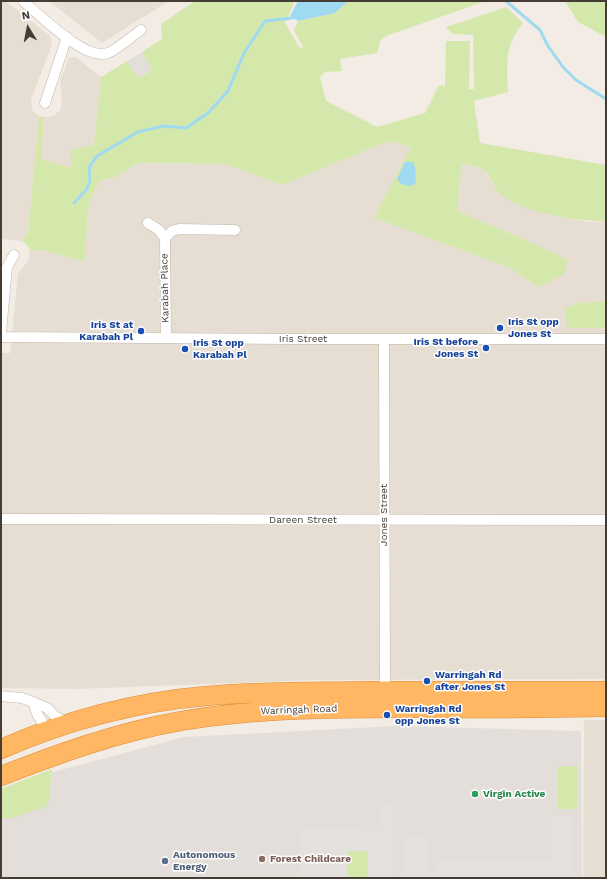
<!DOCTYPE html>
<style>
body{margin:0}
#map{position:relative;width:607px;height:879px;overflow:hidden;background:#f3ece5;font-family:"Work Sans",sans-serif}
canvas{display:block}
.frame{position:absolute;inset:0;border:2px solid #453c34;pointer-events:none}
.north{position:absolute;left:8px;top:8px;width:40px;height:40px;-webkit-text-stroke:3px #fff;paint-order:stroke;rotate:350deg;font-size:11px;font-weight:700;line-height:16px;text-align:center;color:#453c34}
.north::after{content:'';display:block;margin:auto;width:14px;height:18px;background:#453c34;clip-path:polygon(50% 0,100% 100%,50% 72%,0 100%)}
</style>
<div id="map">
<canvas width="607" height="879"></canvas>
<div class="frame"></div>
<div class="north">N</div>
</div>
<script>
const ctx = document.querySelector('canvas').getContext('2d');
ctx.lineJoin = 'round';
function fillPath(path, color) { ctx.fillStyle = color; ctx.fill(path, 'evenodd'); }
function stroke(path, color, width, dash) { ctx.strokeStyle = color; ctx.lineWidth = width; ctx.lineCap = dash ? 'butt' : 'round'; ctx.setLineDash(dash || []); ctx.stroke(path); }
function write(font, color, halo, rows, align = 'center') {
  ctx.font = font + ' "Work Sans",sans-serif'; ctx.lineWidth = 3; ctx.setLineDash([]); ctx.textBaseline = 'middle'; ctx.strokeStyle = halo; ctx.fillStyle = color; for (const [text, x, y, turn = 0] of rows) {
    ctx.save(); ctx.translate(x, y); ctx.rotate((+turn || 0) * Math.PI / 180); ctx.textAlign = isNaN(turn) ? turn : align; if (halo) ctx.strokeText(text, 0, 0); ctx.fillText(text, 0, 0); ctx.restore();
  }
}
const residential = new Path2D(`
 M1 1H6L50 36 52 45 31 99 32 110 39 116 28 232 22 241 1 239Z
 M49 1H169L102 43Z
 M76 57 101 77 94 146 72 168 40 159 44 117 52 116 60 111 62 102 60 81 69 58Z
 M389 141 412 147 374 218 508 267 539 287 519 237 457 211 462 162 485 170 498 192 520 205 551 215 590 222 606 221V301L578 303 567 328H606V679L316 680 76 689 1 688V353H10L18 274 29 259 30 251 42 250 84 262 89 204 99 181 115 177 138 163 225 164 282 185Z
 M584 720H606V878H583Z`);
const industrial = new Path2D(`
 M142 52 153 69 138 78 127 61Z
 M396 726 581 731 582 878H1V795L27 779 184 737Z`);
const green = new Path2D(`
 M195 1H295L285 23 299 47 304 48 294 31 298 21 335 13 348 1H486L389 35 381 39 377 53 340 59 342 71 325 72 320 77 326 101 377 127 425 113 439 85 445 86 446 41H470L469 89H474L473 35 452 34 446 27 506 7 523 23C504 47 507 63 508 92L474 101 480 143 606 165V221C580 222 516 212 498 192 493 186 491 176 485 171 480 167 468 164 462 163L457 211 519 237 568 260 564 274 539 287 508 267 374 218 411 147 389 141 282 185 225 164 138 163 115 177 99 181 89 204 84 262 42 250 30 251 28 246 22 241 28 232 39 116 44 117 41 159 72 168 70 150 94 145 101 77 127 61 138 78 152 70 142 52 162 39 161 24Z
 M565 1H602L606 5V37L578 22Z
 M606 301V328H567L565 308 578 303Z
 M577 766V809H557V767Z
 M52 769 48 806 12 818H1V789Z
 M347 851H368V878H347Z`);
const parking = new Path2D(`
 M379 805H392V878H368V851H347V878H299L300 828 378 826Z
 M552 816H573L574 878H436V861L552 860Z
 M403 836 427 837V878H403Z`);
const water = new Path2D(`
 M298 1H348L335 13 298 21 290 16Z
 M405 162H413L415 167 416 183 411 186 401 184 397 179Z`);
const stream = new Path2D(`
 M506 1 540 30 548 46 563 67 576 80 606 99
 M74 203 87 189 90 180 89 167 97 156 138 132 163 126 186 128 208 113 228 91 244 53 265 21 292 18 295 14`);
const street = new Path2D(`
 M23 1C40 15 86 62 108 53 119 48 131 37 141 30
 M45 103 67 37
 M148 223 159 230 165 238 166 338
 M165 238 172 231 179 229 235 230
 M1 332 7 267 14 255
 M1 337 292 339H606
 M384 339 385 691
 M1 519 606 520
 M1 696 22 698 33 702 47 708 55 716 69 724
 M33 702 37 714 48 731`);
const highway = new Path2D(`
 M1 749C65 721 136 702 206 696 261 691 317 692 372 691 450 691 528 691 606 691
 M1 776C60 753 118 732 181 721 264 707 349 708 433 708 491 709 548 708 606 707`);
const markers = [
 [500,328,4,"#1a4fb4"],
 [141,331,4,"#1a4fb4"],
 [486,348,4,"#1a4fb4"],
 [185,349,4,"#1a4fb4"],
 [427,681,4,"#1a4fb4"],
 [387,715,4,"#1a4fb4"],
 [475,794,4,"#2e9e5b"],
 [262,859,4,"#8d6e63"],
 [165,861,4,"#5c6f8a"]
];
const streetNames = [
 ["Karabah Place",165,288,-91],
 ["Iris Street",303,339],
 ["Jones Street",384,515,-90],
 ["Dareen Street",303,520],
 ["Warringah Road",299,710,-2]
];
const transitNames = [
 ["Iris St opp",508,322],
 ["Jones St",508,334],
 ["Iris St at",133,325,"right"],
 ["Karabah Pl",133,337,"right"],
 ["Iris St before",478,342,"right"],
 ["Jones St",478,354,"right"],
 ["Iris St opp",193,343],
 ["Karabah Pl",193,355],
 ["Warringah Rd",435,675],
 ["after Jones St",435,687],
 ["Warringah Rd",395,709],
 ["opp Jones St",395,721]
];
const leisureNames = [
 ["Virgin Active",483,794]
];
const serviceNames = [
 ["Autonomous",173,855],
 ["Energy",173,867]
];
const educationNames = [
 ["Forest Childcare",270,859]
];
fillPath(residential, '#e7ded3');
fillPath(industrial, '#e4deda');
fillPath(green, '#d5e8ac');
fillPath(parking, '#e3e0dd');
fillPath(water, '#9fdaf1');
stroke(stream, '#9fdaf1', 3);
stroke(street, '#c1b6aa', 11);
stroke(highway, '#df8932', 20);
stroke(street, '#fff', 10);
stroke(highway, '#ffb763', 19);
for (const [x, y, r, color] of markers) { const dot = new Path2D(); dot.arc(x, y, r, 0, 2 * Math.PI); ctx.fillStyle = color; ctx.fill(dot); stroke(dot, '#fff', 1.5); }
write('10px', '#453c34', '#fff', streetNames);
write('bold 10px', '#164399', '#fff', transitNames, 'left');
write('bold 10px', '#27864d', '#fff', leisureNames, 'left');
write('bold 10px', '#4e5e75', '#fff', serviceNames, 'left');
write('bold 10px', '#785e54', '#fff', educationNames, 'left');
</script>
